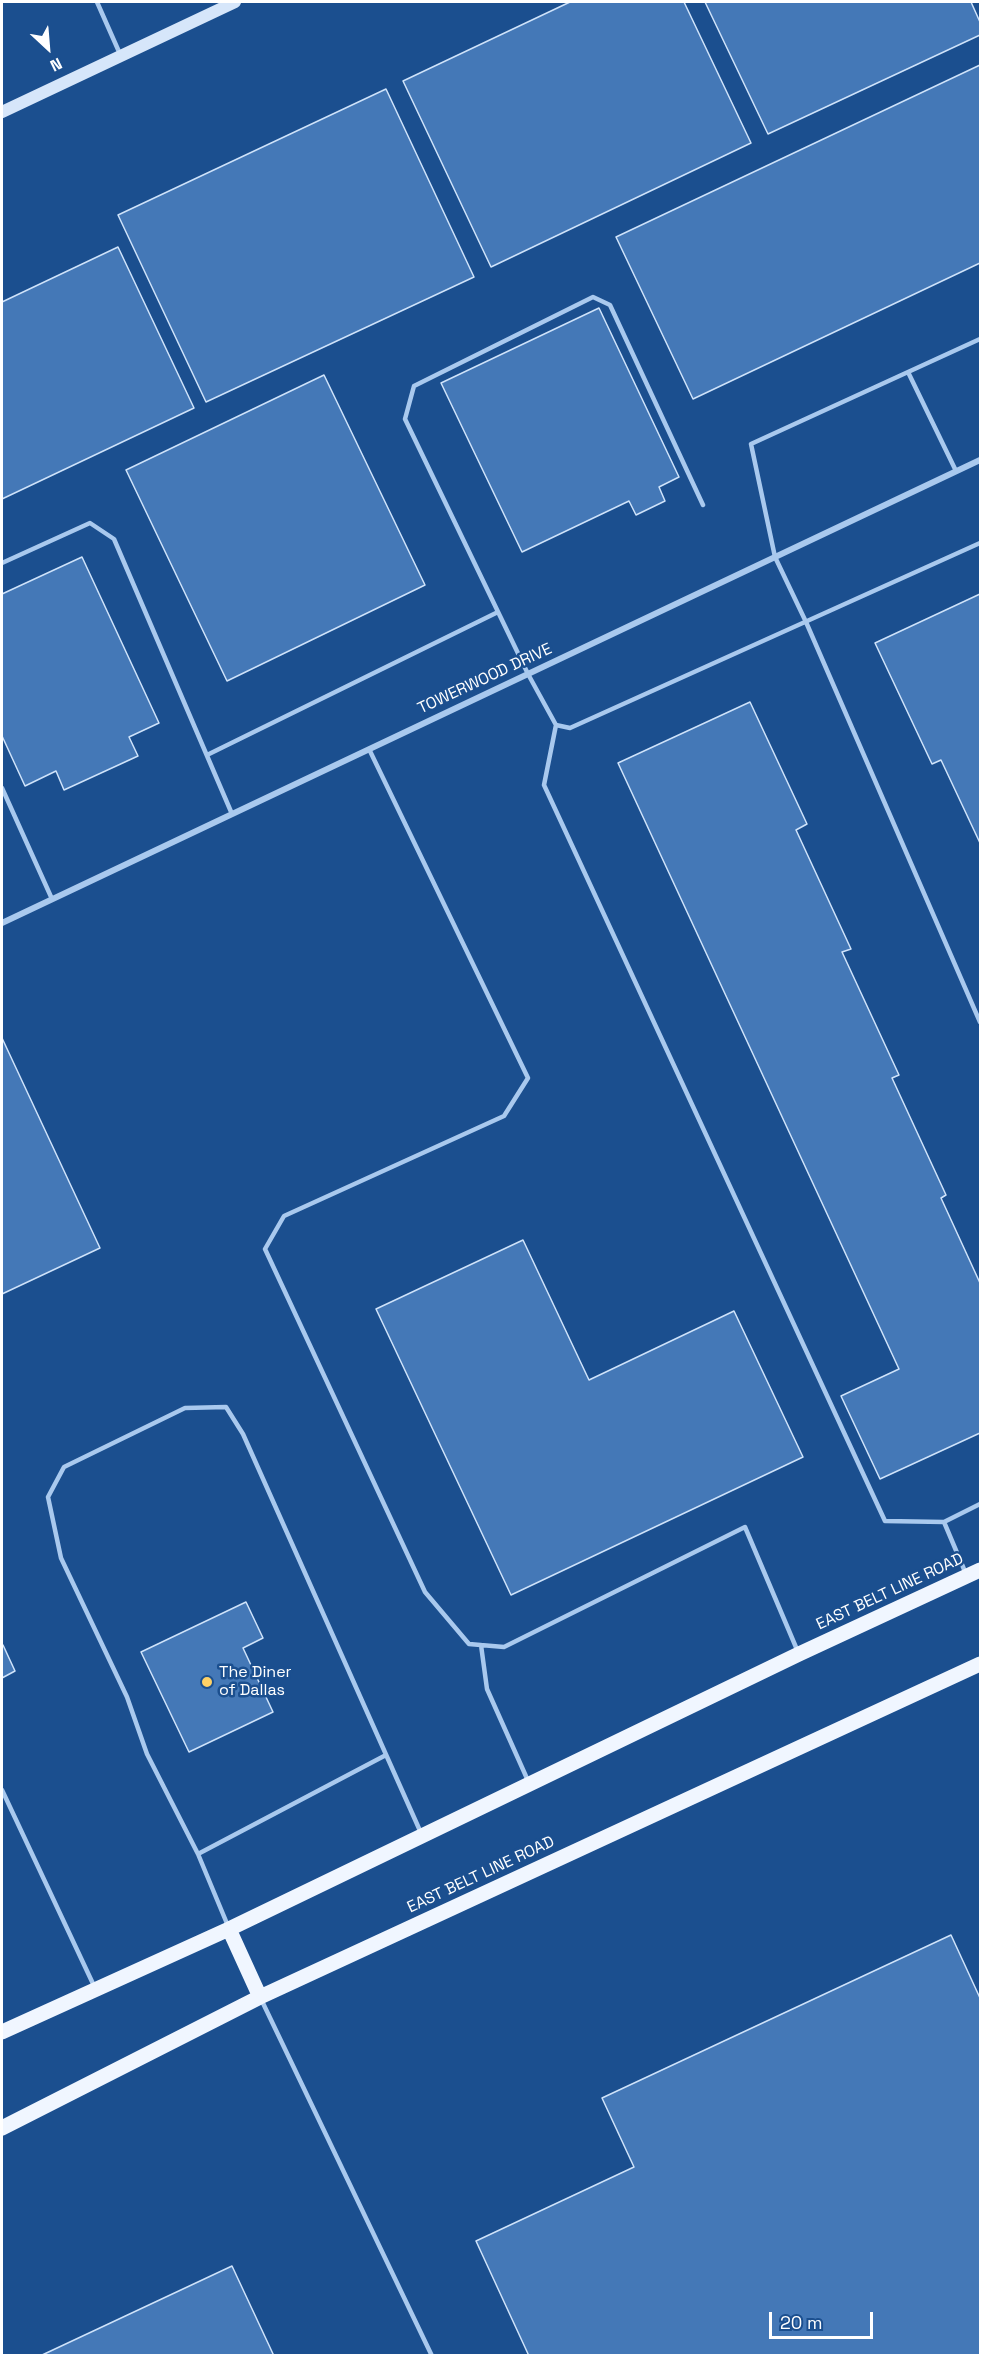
<!DOCTYPE html>
<style>
body{margin:0}
#map{position:relative;width:982px;height:2357px;overflow:hidden;background:#1b4f8f;font-family:"Space Grotesk",sans-serif}
canvas{display:block}
.frame{position:absolute;inset:0;border:3px solid #fff;pointer-events:none}
.north{position:absolute;left:18px;top:18px;width:60px;height:60px;-webkit-text-stroke:4px #1b4f8f;paint-order:stroke;rotate:154deg;font-size:16px;font-weight:700;line-height:24px;text-align:center;color:#fff}
.north::after{content:'';display:block;margin:auto;width:21px;height:27px;background:#fff;clip-path:polygon(50% 0,100% 100%,50% 72%,0 100%)}
.scale{position:absolute;left:769px;top:2312px;width:104px;height:27px;box-sizing:border-box;border:3px solid #fff;border-top:0;padding-left:8px;font-size:18px;line-height:21px;white-space:nowrap;color:#fff;-webkit-text-stroke:4px #1b4f8f;paint-order:stroke}
</style>
<div id="map">
<canvas width="982" height="2357"></canvas>
<div class="frame"></div>
<div class="north">N</div>
<div class="scale">20 m</div>
</div>
<script>
const ctx = document.querySelector('canvas').getContext('2d');
ctx.lineJoin = 'round';
function fillPath(path, color) { ctx.fillStyle = color; ctx.fill(path, 'evenodd'); }
function stroke(path, color, width, dash) { ctx.strokeStyle = color; ctx.lineWidth = width; ctx.lineCap = dash ? 'butt' : 'round'; ctx.setLineDash(dash || []); ctx.stroke(path); }
function write(font, color, halo, rows, align = 'center') {
  ctx.font = font + ' "Space Grotesk",sans-serif'; ctx.lineWidth = 5; ctx.setLineDash([]); ctx.textBaseline = 'middle'; ctx.strokeStyle = halo; ctx.fillStyle = color; for (const [text, x, y, turn = 0] of rows) {
    ctx.save(); ctx.translate(x, y); ctx.rotate((+turn || 0) * Math.PI / 180); ctx.textAlign = isNaN(turn) ? turn : align; if (halo) ctx.strokeText(text, 0, 0); ctx.fillText(text, 0, 0); ctx.restore();
  }
}
const building = new Path2D(`
 M570 2H684L751 143 491 267 403 81Z
 M705 2H971L980 22V35L768 134Z
 M980 65V263L693 399 616 237Z
 M386 89 474 277 206 402 118 215Z
 M118 247 194 408 2 499V302Z
 M599 308 679 477 659 487 665 501 636 515 629 501 522 552 441 383Z
 M324 375 425 585 227 681 126 470Z
 M82 557 159 723 129 737 138 756 64 790 56 771 25 786 2 736V594Z
 M980 594V843L941 760 932 764 875 643Z
 M750 702 807 824 796 830 851 949 842 952 899 1075 892 1078 946 1195 941 1198 980 1283V1433L880 1479 841 1396 899 1369 618 763Z
 M2 1038 100 1248 2 1294Z
 M523 1240 589 1380 734 1311 803 1457 511 1595 376 1309Z
 M246 1602 263 1638 243 1648 273 1712 189 1752 141 1652Z
 M3 1645 15 1671 2 1678V1646Z
 M951 1935 980 1998V2356H529L476 2241 634 2167 602 2098Z
 M232 2266 274 2356H40Z`);
const lane = new Path2D(`
 M97 2 120 54
 M980 339 751 444 775 557 806 622 980 1022
 M908 372 956 471
 M703 505 610 305 593 297 414 386 405 419 528 674 556 725 570 728 980 543
 M2 563 90 523 114 539 232 814
 M556 725 544 785 885 1521 944 1522 966 1574
 M369 749 528 1078 504 1116 284 1216 265 1249 425 1592 469 1644 504 1647 745 1527 798 1652
 M207 755 498 612
 M2 788 52 899
 M944 1522 980 1504
 M481 1645 487 1689 529 1783
 M2 1790 95 1988
 M198 1854 386 1755
 M228 1926 198 1854 147 1754 127 1697 61 1558 48 1497 64 1467 185 1408 226 1407 243 1434 421 1833
 M261 1999 432 2356`);
const street = new Path2D(`
 M2 923 980 460`);
const secondary = new Path2D(`
 M2 112 235 2`);
const primary = new Path2D(`
 M229 1929 260 1997
 M2 2032 229 1929 799 1654 980 1570
 M2 2128 260 1997 980 1664`);
const markers = [
 [207,1682,6,"#ffd166"]
];
const streetNames = [
 ["TOWERWOOD DRIVE",485,679,-25],
 ["EAST BELT LINE ROAD",890,1592,-25],
 ["EAST BELT LINE ROAD",481,1875,-25]
];
const poiNames = [
 ["The Diner",219,1673],
 ["of Dallas",219,1691]
];
fillPath(building, '#4478b7');
stroke(building, '#cfe3fa', 1.5);
stroke(lane, '#a9c9ee', 4.5);
stroke(street, '#a9c9ee', 6);
stroke(secondary, '#d6e6fa', 12);
stroke(primary, '#f0f6ff', 15);
for (const [x, y, r, color] of markers) { const dot = new Path2D(); dot.arc(x, y, r, 0, 2 * Math.PI); ctx.fillStyle = color; ctx.fill(dot); stroke(dot, '#1b4f8f', 2); }
write('16px', '#fff', '#1b4f8f', streetNames);
write('16px', '#fff', '#1b4f8f', poiNames, 'left');
</script>
